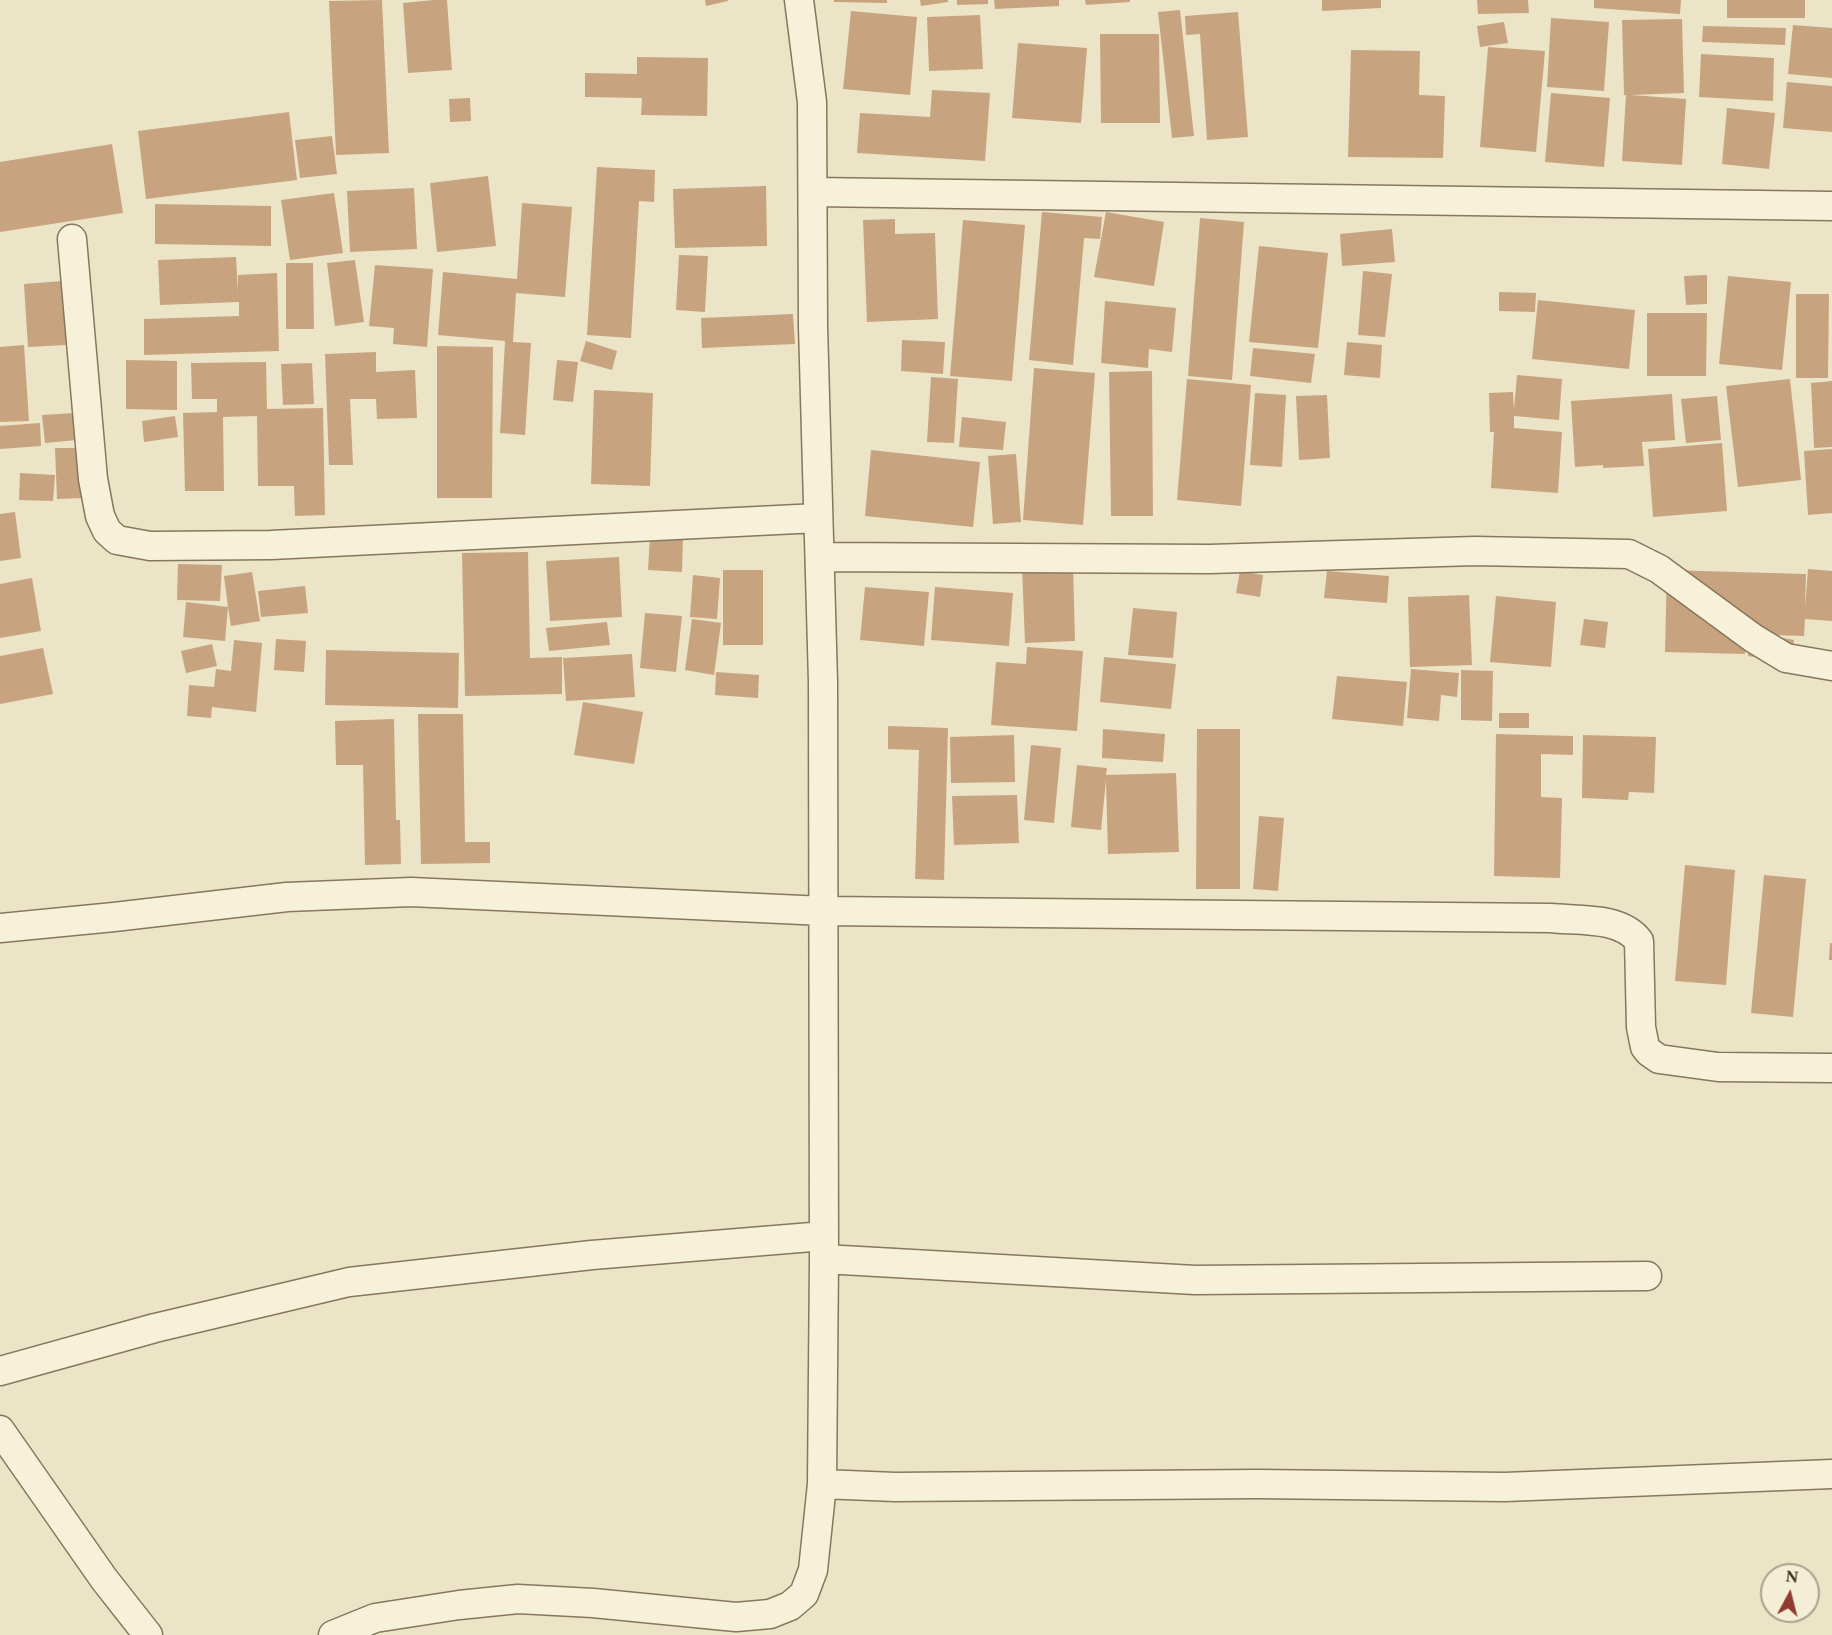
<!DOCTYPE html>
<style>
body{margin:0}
#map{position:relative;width:1832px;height:1635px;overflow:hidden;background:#ece4c6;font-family:Spectral,serif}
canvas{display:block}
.north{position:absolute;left:1760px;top:1563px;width:60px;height:60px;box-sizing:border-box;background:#f4eed6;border:2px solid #a8a18d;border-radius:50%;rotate:7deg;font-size:16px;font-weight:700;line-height:24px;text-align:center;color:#372e20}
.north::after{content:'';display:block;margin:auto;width:21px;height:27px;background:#913a31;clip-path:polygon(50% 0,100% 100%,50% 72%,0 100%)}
</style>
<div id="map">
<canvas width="1832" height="1635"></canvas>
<div class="north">N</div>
</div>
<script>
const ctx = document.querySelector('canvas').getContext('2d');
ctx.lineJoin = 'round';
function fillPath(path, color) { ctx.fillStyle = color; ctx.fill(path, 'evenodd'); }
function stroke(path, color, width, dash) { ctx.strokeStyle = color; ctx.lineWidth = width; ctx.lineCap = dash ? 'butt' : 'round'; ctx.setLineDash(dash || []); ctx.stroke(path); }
const building = new Path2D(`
 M382 0 389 153 336 155 329 1Z
 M433 0H447L452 70 408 73 403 3Z
 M705 0H728V1L706 6Z
 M834 0H887V3L834 2Z
 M920 0H948V2L921 6Z
 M957 0H988V4L957 5Z
 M994 0H1059V6L995 9Z
 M1085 0H1130V2L1086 5Z
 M1322 0H1381V8L1322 11Z
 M1477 0H1528L1529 13 1478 14Z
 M1594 0H1681L1680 14 1594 8Z
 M1727 0H1805V18H1727Z
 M1180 10 1194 136 1172 138 1158 12Z
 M851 11 917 17 910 95 843 89Z
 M1238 12 1248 137 1207 140 1200 34 1186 35 1185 16Z
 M980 15 983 69 929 71 927 17Z
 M1551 18 1609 22 1604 91 1547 87Z
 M1682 19 1684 93 1631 95 1686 99 1682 165 1622 161 1626 95H1624L1622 20Z
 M1504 22 1508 43 1480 47 1477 26Z
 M1793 25 1832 28V78L1788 74Z
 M1703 26 1786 28 1785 45 1702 42Z
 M1100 34H1159L1160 123H1101Z
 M1018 43 1087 48 1081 123 1012 118Z
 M1488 47 1545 51 1536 152 1480 147Z
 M1351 50 1420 51 1419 95 1445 96 1443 158 1348 157Z
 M1701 54 1774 58 1773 101 1699 97Z
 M637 57 708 58 707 116 641 115 642 98 585 97V73L637 74Z
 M1787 82 1832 86V132L1783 128Z
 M932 90 990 93 985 161 857 153 860 113 930 117Z
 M1551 93 1610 98 1604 167 1545 162Z
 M470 98 471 121 450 122 449 99Z
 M1727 108 1775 113 1769 169 1722 164Z
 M289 112 297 180 146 199 138 131Z
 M332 136 337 174 300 178 295 140Z
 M112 144 123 213 0 232V162Z
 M597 167 655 170 654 202 639 201 631 338 587 335Z
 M488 176 496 246 437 252 430 183Z
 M766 186 767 246 675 248 673 189Z
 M414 188 417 249 350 252 347 191Z
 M334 193 343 253 290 260 281 200Z
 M522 203 572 207 565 297 516 293 513 342 531 343 525 435 500 433 505 341 438 335 443 272 517 279Z
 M155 204 271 206V246L155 244Z
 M1042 212 1102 217 1100 239 1084 238 1073 365 1029 360Z
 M1106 212 1164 222 1154 286 1094 277Z
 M1200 218 1244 222 1232 380 1188 376Z
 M895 219V234L935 233 938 319 867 322 863 220Z
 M963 220 1025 225 1012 381 950 376Z
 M1392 229 1395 262 1342 266 1340 234Z
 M1259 246 1328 253 1318 348 1249 342Z
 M679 255 708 256 705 312 676 310Z
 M236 257 238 293V275L277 273 279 351 144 355V319L239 316V302L160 305 158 260Z
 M355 260 364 322 335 326 327 263Z
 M286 263H313L314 329H286Z
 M375 265 433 269 427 347 393 344 394 328 369 326Z
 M1363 271 1392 274 1385 337 1358 335Z
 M1707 275V304L1686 305 1684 276Z
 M1728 276 1791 282 1782 370 1719 364Z
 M62 281 66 345 28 347 24 284Z
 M1499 292 1536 293 1535 312 1499 311Z
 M1796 294H1829L1828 378H1796Z
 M1538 300 1635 310 1629 369 1532 359Z
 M1105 301 1176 308 1172 352 1149 349 1148 368 1101 363Z
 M1647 313H1707L1706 376H1647Z
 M793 314 795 344 702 348 701 318Z
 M902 340 945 342 943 374 901 371Z
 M586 341 617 351 612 370 580 361Z
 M1347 342 1382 345 1380 378 1344 375Z
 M24 345 29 421 0 422V347Z
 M437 346 493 347 492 498H437Z
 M1253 348 1315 354 1311 383 1250 376Z
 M376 352V372L415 370 417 418 377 419 376 399H350L353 465H329L325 354Z
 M126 360 177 361V410L126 409Z
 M557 360 578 362 573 402 553 400Z
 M266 362 267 409 323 408 325 515 295 516 294 486H258L257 416 223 417 224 491H185L183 413 217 412V399H192L191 363Z
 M312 363 314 404 283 405 281 364Z
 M1034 368 1095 373 1083 525 1023 520Z
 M1152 371 1153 516H1111L1109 372Z
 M1517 375 1562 379 1559 420 1514 416V428L1562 432 1558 493 1491 488 1494 432H1490L1489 393 1513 392 1514 410Z
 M931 377 958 379 954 443 927 442Z
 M1187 379 1251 385 1241 506 1177 500Z
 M1790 379 1801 480 1738 487 1726 386Z
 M1832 381V447L1814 448 1811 383Z
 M594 390 653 393 650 486 591 484Z
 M1255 393 1286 395 1282 467 1250 465Z
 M1672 394 1675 440 1642 442 1644 466 1603 468V465L1575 467 1571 401Z
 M1327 395 1330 458 1299 460 1296 396Z
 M1717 396 1721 440 1686 443 1681 399Z
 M75 413 77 440 45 443 42 415Z
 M175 416 178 437 144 442 142 421Z
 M962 417 1006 422 1003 450 959 447Z
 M40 423 41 446 0 449V426Z
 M1722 443 1727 511 1653 517 1648 449Z
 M55 448H82L83 498 57 499Z
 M1832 449V513L1808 515 1804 451Z
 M871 450 980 462 973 527 865 516Z
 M1016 454 1021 522 993 524 988 456Z
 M20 473 55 475 53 501 19 500Z
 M15 512 21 558 0 561V514Z
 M650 536 683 538 682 572 648 570Z
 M528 552 530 658 562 657V694L465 696 462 553Z
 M619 557 622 617 550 621 546 561Z
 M178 564 222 565 220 601 177 600Z
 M1073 565 1075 641 1025 643 1022 567Z
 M1808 569 1832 571V621L1805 619 1804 636 1768 635 1794 640 1790 663 1748 656 1751 635H1745V654L1665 652 1667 570 1806 574 1805 609Z
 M723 570H763V645H723Z
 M1240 571 1263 575 1260 597 1236 593Z
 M1327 571 1389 576 1387 603 1324 598Z
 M252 572 260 621 231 626 228 607 225 641 183 637 186 602 228 607 224 576Z
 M693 575 720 578 717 619 690 617Z
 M32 578 41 631 0 638V584Z
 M305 586 308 613 261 617 258 591Z
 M865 587 929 592 924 646 860 640Z
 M935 587 1013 593 1009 646 931 640Z
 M1469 595 1472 665 1410 667 1408 597Z
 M1496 596 1556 602 1551 667 1490 662Z
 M1133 608 1177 612 1173 658 1128 655Z
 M645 613 682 616 676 672 640 668Z
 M692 619 721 623 714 675 685 670Z
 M1584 619 1608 622 1605 648 1580 645Z
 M607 622 610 645 549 651 546 628Z
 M276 639 306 641 304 672 274 670Z
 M234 640 262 643 256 712 212 707 211 718 187 716 189 685 214 687 216 669 231 671Z
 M212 644 217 666 186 673 181 651Z
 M1027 647 1083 651 1077 731 991 725 996 662 1026 664Z
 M43 648 53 694 0 704V656Z
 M326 650 459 653 458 708 325 705Z
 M632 654 635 697 566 701 563 658Z
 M1104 657 1176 664 1171 709 1100 702Z
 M1411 669 1459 673 1457 697 1441 695 1439 721 1407 718Z
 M1461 670 1493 671 1492 721 1461 720Z
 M716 672 759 675 758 698 715 695Z
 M1337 676 1407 682 1403 726 1332 719Z
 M583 702 643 712 634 764 574 755Z
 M1499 713H1529V728H1499Z
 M418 714H463L465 842H490V863L421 864Z
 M394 719 396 820H400L401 864 365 865 363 765H336L335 721Z
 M888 726 948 728 944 880 915 879 919 750 888 749Z
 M1103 729 1165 734 1163 762 1102 758Z
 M1197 729H1240V889H1196Z
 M1496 734 1573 736V755L1541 754V797L1562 798 1560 878 1494 876Z
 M1014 735 1015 782 951 783 950 737Z
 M1583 735 1656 737 1654 793 1629 792 1628 800 1582 798Z
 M1031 745 1061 748 1054 823 1024 820Z
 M1077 765 1107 768 1106 775 1176 773 1179 852 1108 854 1106 780 1101 830 1071 827Z
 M1017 795 1019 843 954 845 952 796Z
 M1259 816 1284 818 1278 891 1253 889Z
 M1685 865 1735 870 1726 985 1675 981Z
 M1764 875 1806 879 1793 1017 1751 1013Z
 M1830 943H1832V960H1829Z`);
const street = new Path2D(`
 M813 192 1832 206
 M72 239 93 479 100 516 107 531 117 540 150 546 271 545 818 518
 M820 557 1210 559 1475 551 1629 554 1659 569 1753 638 1786 658 1832 666
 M0 928 114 917 287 897 411 892 824 911 1550 918C1578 921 1620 916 1639 941L1641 1027 1645 1047 1649 1052 1659 1059 1718 1067 1832 1068
 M824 1259 1195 1280 1647 1276
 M0 1371 155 1328 349 1282 592 1255 824 1236
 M0 1430 104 1579 148 1635
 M822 1484 895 1487 1257 1484 1505 1487 1832 1474
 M333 1635 375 1618 459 1605 518 1599 593 1603 736 1617 770 1614 790 1606 804 1594 813 1570 822 1484 824 1259 823 682 813 326 812 102 799 0`);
fillPath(building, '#c7a47f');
stroke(street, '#86775d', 31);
stroke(street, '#f7f1d9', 28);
</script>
